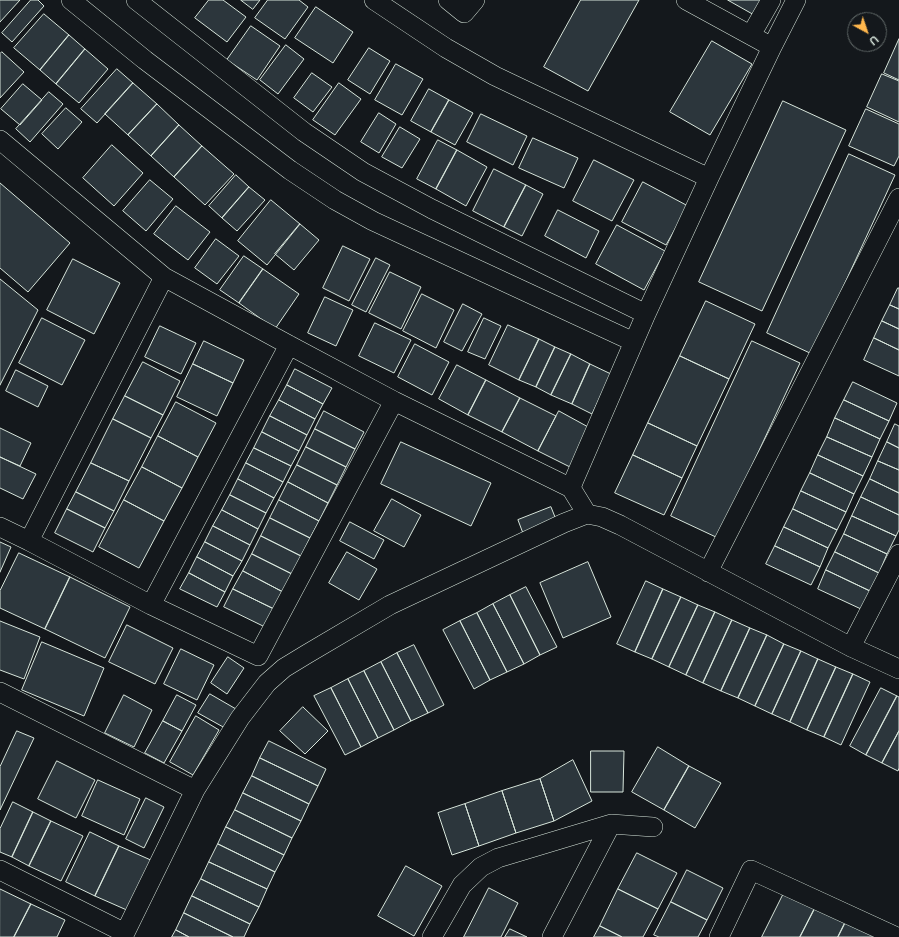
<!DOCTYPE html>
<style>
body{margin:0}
#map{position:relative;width:899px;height:937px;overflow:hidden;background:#14181c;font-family:Mulish,sans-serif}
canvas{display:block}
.north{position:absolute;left:847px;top:12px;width:40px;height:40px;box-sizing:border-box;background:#14181c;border:1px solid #626a69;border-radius:50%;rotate:140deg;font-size:11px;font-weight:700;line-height:16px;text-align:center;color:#d8e6dc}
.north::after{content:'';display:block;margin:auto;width:14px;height:18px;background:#ffb74d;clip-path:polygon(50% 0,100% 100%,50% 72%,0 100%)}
</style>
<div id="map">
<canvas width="899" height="937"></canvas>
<div class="north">U</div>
</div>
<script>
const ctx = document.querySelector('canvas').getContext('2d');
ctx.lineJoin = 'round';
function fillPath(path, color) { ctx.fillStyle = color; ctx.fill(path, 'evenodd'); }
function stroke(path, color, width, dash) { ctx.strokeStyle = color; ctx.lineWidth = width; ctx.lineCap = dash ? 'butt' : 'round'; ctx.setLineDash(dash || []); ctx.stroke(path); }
const building = new Path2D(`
 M0 0H20L0 22Z
 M31 0H38L44 6 12 42 2 33Z
 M209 0H223L246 17 227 42 195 18Z
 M241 0H260L253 9Z
 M268 0H299L308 7 285 39 255 18Z
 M581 0H639L588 91 544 67Z
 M728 0H763L755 15Z
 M316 7 353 32 333 63 295 38Z
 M44 14 69 35 40 70 14 48Z
 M251 26 280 46 257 80 227 60Z
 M69 35 85 49 56 84 40 70Z
 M899 39V80L884 73Z
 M712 41 752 64 710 135 670 112Z
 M286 45 304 59 278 94 260 80Z
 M369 48 390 61 370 94 348 80Z
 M85 49 108 69 79 103 56 84Z
 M2 52 24 72 0 98V54Z
 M396 64 423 79 402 115 375 100Z
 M117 69 133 83 97 123 81 109Z
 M312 73 332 87 313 112 294 98Z
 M882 74 899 81V122L867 107Z
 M133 83 157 104 128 135 105 114Z
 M339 83 361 99 335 135 313 120Z
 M23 84 42 100 20 125 1 109Z
 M429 89 449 100 431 132 411 121Z
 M49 92 63 104 30 142 16 129Z
 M449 100 473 113 455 145 431 132Z
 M783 101 846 130 762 311 699 282Z
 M157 104 179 125 151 156 128 135Z
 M66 108 82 122 58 149 42 134Z
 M866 109 899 124V156L894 166 849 146Z
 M379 113 396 124 379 153 361 142Z
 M481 114 527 136 513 165 467 142Z
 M179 125 202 146 174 177 151 156Z
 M400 127 420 139 402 168 382 157Z
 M533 138 578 158 564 188 519 168Z
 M438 140 457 150 436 189 417 179Z
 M112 145 143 173 114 206 83 178Z
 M202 146 234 174 205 205 174 177Z
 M457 150 487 167 466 206 436 189Z
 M849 154 895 175 812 354 767 333Z
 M594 160 634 180 612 221 573 201Z
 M494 169 526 185 504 227 473 211Z
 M236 175 249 187 222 218 209 206Z
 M150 180 173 199 146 231 123 211Z
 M643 182 688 206 666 245 622 222Z
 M0 183 70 243 28 292 0 268Z
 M526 185 543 194 522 236 504 227Z
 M249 187 265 200 237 231 222 218Z
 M271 200 300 224 267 265 238 241Z
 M176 206 210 232 188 260 154 234Z
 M558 210 599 231 586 258 545 236Z
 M300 224 319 240 294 270 275 254Z
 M617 225 665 251 644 290 596 264Z
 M216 239 239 256 217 284 195 268Z
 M343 246 370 259 349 301 323 288Z
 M244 256 263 269 239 303 220 290Z
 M376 258 390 265 366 312 352 305Z
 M73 259 120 283 94 334 47 310Z
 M263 269 299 294 275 329 239 303Z
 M390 272 421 287 401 329 369 313Z
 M0 279 38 310 0 385Z
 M898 288H899V309L890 305Z
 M422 294 454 310 436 348 403 331Z
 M325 297 353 310 336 346 308 333Z
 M706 301 755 324 729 379 680 356Z
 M463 304 482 314 462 351 444 342Z
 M890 305 899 309V329L882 321Z
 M42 318 85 340 62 385 19 363Z
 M484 318 501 326 485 359 468 352Z
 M882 321 899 329V350L874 338Z
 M375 323 411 340 394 373 359 356Z
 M508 325 539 339 519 380 489 365Z
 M160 326 196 343 181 374 145 357Z
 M874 338 899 350V376L864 360Z
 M539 339 555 347 536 387 519 380Z
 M204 341 244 360 233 383 193 364Z
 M752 341 800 363 718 538 671 516Z
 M415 344 449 362 432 395 398 377Z
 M555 347 571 354 551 395 536 387Z
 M571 354 590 364 572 404 551 395Z
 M680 356 729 379 697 446 648 423Z
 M143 362 180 381 163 415 125 396Z
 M193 364 233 383 217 416 177 397Z
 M590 364 611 374 592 414 572 404Z
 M457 365 486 380 468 415 439 399Z
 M295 369 332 388 323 404 287 385Z
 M16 370 48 386 38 407 6 391Z
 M486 380 520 398 502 432 468 415Z
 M853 382 897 403 889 421 844 400Z
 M287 385 323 404 315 419 279 400Z
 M125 396 163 415 151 438 113 419Z
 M520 398 556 416 538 451 502 432Z
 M279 400 315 419 307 435 270 416Z
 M844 400 889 421 880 439 835 418Z
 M176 402 216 423 198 457 158 436Z
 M324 411 364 432 355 449 315 429Z
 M559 411 590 428 570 467 538 451Z
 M270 416 307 435 299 451 262 432Z
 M835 418 880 439 872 457 827 437Z
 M113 419 151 438 129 481 91 463Z
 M648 423 697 446 682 478 633 455Z
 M895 424 899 426V448L887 442Z
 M0 428 31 443 20 466 0 457Z
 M315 429 355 449 346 467 306 447Z
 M262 432 299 451 291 466 254 448Z
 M158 436 198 457 182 488 142 467Z
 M827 437 872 457 863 476 818 455Z
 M401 442 491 483 471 526 381 484Z
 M887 442 899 448V470L878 461Z
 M306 447 346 467 337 485 297 465Z
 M254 448 291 466 283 482 246 463Z
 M633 455 682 478 664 515 615 493Z
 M818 455 863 476 854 494 810 473Z
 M0 457 36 474 23 499 0 488Z
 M878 461 899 470V493L870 479Z
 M91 463 129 481 114 511 76 492Z
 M246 463 283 482 274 498 238 479Z
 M297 465 337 485 328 503 288 482Z
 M142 467 182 488 164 521 124 500Z
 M810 473 854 494 846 512 801 491Z
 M238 479 274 498 266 513 230 495Z
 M870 479 899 493V515L861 497Z
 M288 482 328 503 319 521 279 500Z
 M801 491 846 512 837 530 793 509Z
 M76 492 114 511 105 528 67 509Z
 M230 495 266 513 258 529 222 510Z
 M861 497 899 515V530L896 536 852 516Z
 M392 499 421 515 404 547 374 531Z
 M124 500 164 521 139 568 99 547Z
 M279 500 319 521 310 538 270 518Z
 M551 507 557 522 524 536 518 520Z
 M67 509 105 528 93 552 55 533Z
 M793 509 837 530 828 548 784 527Z
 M222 510 258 529 250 545 213 526Z
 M852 516 896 536 887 554 844 534Z
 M270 518 310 538 301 556 261 536Z
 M350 522 384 540 374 559 340 541Z
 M213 526 250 545 242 561 205 542Z
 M784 527 828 548 820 567 775 546Z
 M844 534 887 554 879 573 835 552Z
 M261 536 301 556 292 574 252 554Z
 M0 542 11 547 0 572Z
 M205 542 242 561 233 576 197 557Z
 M775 546 820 567 811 585 766 564Z
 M347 552 377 569 359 600 329 583Z
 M835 552 879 573 870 591 826 570Z
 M19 553 70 577 45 629 0 608V591Z
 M252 554 292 574 283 592 243 571Z
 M197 557 233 576 225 592 189 573Z
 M588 562 611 617 563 638 540 583Z
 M826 570 870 591 861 609 818 589Z
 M243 571 283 592 274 609 233 589Z
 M189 573 225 592 217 607 180 589Z
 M70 577 130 607 105 658 45 629Z
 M646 581 663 589 635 652 617 644Z
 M526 587 557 647 540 655 510 595Z
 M233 589 274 609 265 627 224 607Z
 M663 589 681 597 652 659 635 652Z
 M510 595 540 655 524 664 493 604Z
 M681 597 698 605 669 667 652 659Z
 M493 604 524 664 507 672 477 613Z
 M698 605 715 612 686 675 669 667Z
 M715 612 732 620 703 683 686 675Z
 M477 613 507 672 490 680 460 621Z
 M732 620 750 628 721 691 703 683Z
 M0 621 40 637 24 679 0 670Z
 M460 621 490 680 474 689 443 630Z
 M127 625 173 648 155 684 109 662Z
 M750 628 767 635 738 698 721 691Z
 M767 635 784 644 755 706 738 698Z
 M42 642 104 668 84 716 22 690Z
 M784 644 801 651 772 714 755 706Z
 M414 645 444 705 428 713 397 653Z
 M181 649 214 665 197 700 164 684Z
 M801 651 818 659 790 722 772 714Z
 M397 653 428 713 411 721 381 662Z
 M228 657 244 668 227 694 211 683Z
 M818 659 836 667 807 730 790 722Z
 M381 662 411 721 394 730 364 671Z
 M836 667 853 674 824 737 807 730Z
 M364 671 394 730 378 738 348 679Z
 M853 674 870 682 841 745 824 737Z
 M348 679 378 738 361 747 331 688Z
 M331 688 361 747 345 755 314 696Z
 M881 688 897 696 866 755 850 746Z
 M210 694 236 709 225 728 198 713Z
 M124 695 152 710 134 747 105 733Z
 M177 695 196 705 182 731 163 721Z
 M897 696 899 697V731L882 763 866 755Z
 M303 707 328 731 305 754 280 731Z
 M196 716 219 730 193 775 170 762Z
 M163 721 182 731 164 763 145 753Z
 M17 731 34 738 0 810V767Z
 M899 731V768L898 771 882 763Z
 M269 741 326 769 318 786 260 758Z
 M658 747 689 766 664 810 632 792Z
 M591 751H624L623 792H591Z
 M260 758 318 786 309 804 252 776Z
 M573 760 592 801 554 821 540 779Z
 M57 761 95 780 76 818 38 799Z
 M689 766 721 783 695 828 664 810Z
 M252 776 309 804 301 821 243 793Z
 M540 779 554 821 516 833 502 791Z
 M98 780 140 799 124 835 82 816Z
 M502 791 516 833 479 846 465 804Z
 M243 793 301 821 292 838 235 810Z
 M146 798 164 807 144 848 126 839Z
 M13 802 33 812 12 857 0 852V829Z
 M465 804 479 846 452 855 438 813Z
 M235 810 292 838 284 855 226 827Z
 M33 812 51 821 29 866 12 857Z
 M51 821 83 836 61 881 29 866Z
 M226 827 284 855 275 872 218 844Z
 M90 832 119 846 95 896 66 882Z
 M218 844 275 872 267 889 209 862Z
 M119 846 153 861 129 911 95 896Z
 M637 853 677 873 658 909 618 889Z
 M209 862 267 889 259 907 201 879Z
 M406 866 442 886 414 936 378 916Z
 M687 870 723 888 707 920 671 902Z
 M201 879 259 907 250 924 192 896Z
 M489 888 518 903 501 937H464Z
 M0 889 31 904 14 937H0Z
 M618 889 658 909 643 937H622L600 926Z
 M785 891 816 906 800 937H762Z
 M192 896 250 924 244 937H233L184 913Z
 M671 902 707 920 698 937H659L654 935Z
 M31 904 65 920 57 937H14Z
 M816 906 846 921 838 937H800Z
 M184 913 233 937H189L176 930Z
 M846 921 876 937H838Z
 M600 926 622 937H594Z
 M510 929 527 937H505Z
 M176 930 189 937H172Z`);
const street = new Path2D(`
 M71 0 145 60 290 170 335 200 373 221 634 342
 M136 0 304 132 363 172 432 209 646 314
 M374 0 446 48 495 76 709 178
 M448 0 464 13 475 0
 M686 0 772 47
 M751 35 771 0
 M0 140 164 277 289 345 394 401 571 488
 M587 514 571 488 574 480 646 314 709 178 772 47 796 0
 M0 527 29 541 151 605 258 656 394 401
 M29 541 164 277
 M708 572 899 198
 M151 605 289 345
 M851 647 899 554
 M0 692 195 790
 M0 870 125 933
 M123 937 195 790 240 718 267 683 284 668 307 654 390 605 564 523 587 514 602 517 620 525 851 647 899 669
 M432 937 462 885 481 867 498 858 611 824 653 827
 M552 937 611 824
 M719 937 751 870 897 937`);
fillPath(building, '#2c363c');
stroke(building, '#d8e6dc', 1);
stroke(street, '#d8e6dc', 20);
stroke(street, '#14181c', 19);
</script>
